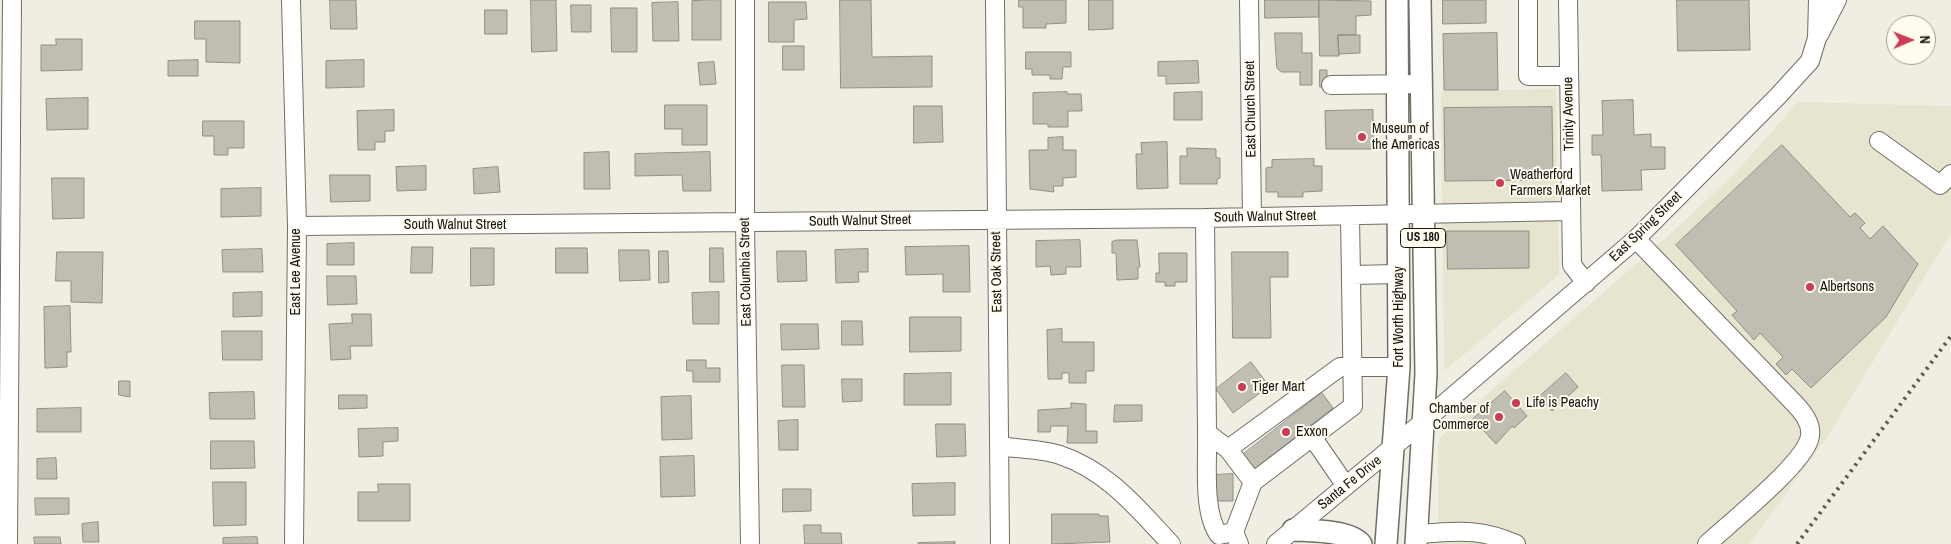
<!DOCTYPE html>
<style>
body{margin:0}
#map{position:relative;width:1951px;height:544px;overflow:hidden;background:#f0eee2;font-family:"Archivo Narrow",sans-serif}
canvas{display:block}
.north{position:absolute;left:1886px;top:15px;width:50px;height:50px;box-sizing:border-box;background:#fefbef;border:1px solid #a19f96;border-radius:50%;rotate:89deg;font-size:14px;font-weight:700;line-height:20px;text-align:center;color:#151410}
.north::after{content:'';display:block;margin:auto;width:18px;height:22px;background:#cd3c54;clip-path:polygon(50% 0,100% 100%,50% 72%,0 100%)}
</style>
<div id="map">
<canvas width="1951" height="544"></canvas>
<div class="north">N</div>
</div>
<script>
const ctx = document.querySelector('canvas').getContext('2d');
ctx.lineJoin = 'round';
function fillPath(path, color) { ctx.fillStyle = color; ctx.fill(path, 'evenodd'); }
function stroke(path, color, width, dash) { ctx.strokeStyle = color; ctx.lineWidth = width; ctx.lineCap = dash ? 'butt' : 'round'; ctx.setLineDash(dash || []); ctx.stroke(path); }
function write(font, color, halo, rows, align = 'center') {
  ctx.font = font + ' "Archivo Narrow",sans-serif'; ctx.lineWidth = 4; ctx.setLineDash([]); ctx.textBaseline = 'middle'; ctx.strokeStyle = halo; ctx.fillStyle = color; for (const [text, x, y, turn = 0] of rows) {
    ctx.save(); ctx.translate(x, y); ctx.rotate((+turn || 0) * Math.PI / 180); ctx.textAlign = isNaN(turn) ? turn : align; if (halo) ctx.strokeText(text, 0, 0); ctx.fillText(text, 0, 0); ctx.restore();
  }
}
const built = new Path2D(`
 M1556 89 1559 275 1444 371 1441 91Z
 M1798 102 1951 106V233L1826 439 1749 544H1438V448L1440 438 1459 419 1677 228 1735 173Z`);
const building = new Path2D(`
 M330 0H356L357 29H331Z
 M531 0H556L557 51 532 52Z
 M721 0V40H692V1Z
 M840 0H871L872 57 932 56V87L841 88Z
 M1019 0H1066V23L1046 24V28H1023V7H1019Z
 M1089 0H1113V29L1089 30Z
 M1265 0H1319V17L1265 18Z
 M1319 0 1371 1V15L1356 16V35H1338L1339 56H1320Z
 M1443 0H1486V23L1443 24Z
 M1677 0H1749L1750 50 1678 51Z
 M678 2 679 41H653L652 3Z
 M769 2H806L807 19 794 20V42H769Z
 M571 5H591V32H572Z
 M611 8H637V52H612Z
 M485 10H507V34H485Z
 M195 21H240V63L206 62V39H195Z
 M1275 33H1302V53H1312V85H1300V72H1281L1277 68Z
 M1497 33 1498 90H1444L1443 34Z
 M1338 35H1360V53L1339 54Z
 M56 39H82V70L41 71V45H56Z
 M783 46H804V70H783Z
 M1026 52H1071V67H1063L1062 79H1050V75H1032V69H1026Z
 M198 60V76H168V61Z
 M364 60V87L326 88V61Z
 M1198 61 1199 83 1166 84V76H1158V62Z
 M714 62 716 84 700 85 698 63Z
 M1320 70H1327V87H1320Z
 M1067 92V94H1081L1082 111H1068V127H1048V124H1033V93Z
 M1202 92V120H1174V93Z
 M88 98V129L47 130 46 99Z
 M1633 100 1634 135 1651 134V147H1665V169L1641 170 1642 190 1602 191 1601 155H1592V135H1603L1602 101Z
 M665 105H707V145H682V129H665Z
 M914 106H942L943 142 914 143Z
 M1552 107 1553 180 1445 181 1444 108Z
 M394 110V131H385V142H375V150H358L357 111Z
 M1373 110V149H1326L1325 111Z
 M203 121H244V148H228V155H214V136H203Z
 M1063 137V150H1076V177L1063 178V186H1053L1054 192 1030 189 1029 150H1048V138Z
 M1167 142 1168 188 1137 189 1136 154H1142L1141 143Z
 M1782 145 1850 217 1855 213 1865 223 1860 228 1870 239 1883 226 1918 264 1886 317 1811 388 1792 369 1786 375 1776 364 1783 357 1760 333 1754 340 1732 315 1737 311 1676 245Z
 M1187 148 1216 149V158H1220V178L1217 179V184H1180V156H1187Z
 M609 152 610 189H584V153Z
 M710 152 711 191H683L682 175 635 176V154Z
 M1314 159V166H1322V191L1303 192V197H1278V192H1266V168L1272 167V160Z
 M426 166V190L397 191 396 167Z
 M498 167 500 192 474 194 473 169Z
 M330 175H370V201L331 202Z
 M52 178H84V218L53 219Z
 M261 188V216L221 217V189Z
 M1447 231H1529V268L1448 269Z
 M1080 240 1081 267H1066V274L1051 275 1050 266 1036 267V241Z
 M1117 240H1137L1140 267H1138V279L1117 280 1116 253H1112V242Z
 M354 243V265H327V244Z
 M969 246 970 292H943V274L906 275 905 247Z
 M412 247H433L432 273H411Z
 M471 248H494V285L471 286Z
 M556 248H587L588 273H556Z
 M710 248H723L724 282H710Z
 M262 249 263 272H223L222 250Z
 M868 249V272H858L859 282 836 283 835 250Z
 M619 250H649L650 280 620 281Z
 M659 251H668L669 282 659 283Z
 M777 251H806L807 281 778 282Z
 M57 252H103L102 303 71 302V281H56Z
 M1232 252H1288V277H1270L1271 338H1233Z
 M1159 253H1187V282H1175V286H1165V282H1156V273H1159Z
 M327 276H356L357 304 328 305Z
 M262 292V316L233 317V293Z
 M719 292V324H693L692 293Z
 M70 306 71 352H67V367L45 368 44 307Z
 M352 314H371L372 346H350L351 359 331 360 329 324 352 323Z
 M910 317H961V351L910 352Z
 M842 321H862L863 345H842Z
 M781 324H818L819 349 782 350Z
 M1062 329V342H1094V371H1086V383H1069V373H1062V379H1048L1047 330Z
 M222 331H262V360H223Z
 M687 360H706V368H720V382H693V371H687Z
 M1251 362 1269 386 1233 413 1216 389Z
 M782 365H804L805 407H783Z
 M951 373V405H904V374Z
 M1566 373 1578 387 1552 411 1539 397Z
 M842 379H862V401L843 402Z
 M119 381H130V397L119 395Z
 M1505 391 1527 416 1514 428 1512 426 1496 444 1473 419Z
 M254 392 255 419H210L209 393Z
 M1322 393 1333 408 1252 471 1241 456Z
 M339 395H367V408L339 409Z
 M691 396 692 439 662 440 661 397Z
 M1071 403 1086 404V431H1097V443H1067L1068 426H1051L1050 432H1038V410L1071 408Z
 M1115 405H1142V421L1114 422Z
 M81 408V432H37V409Z
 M798 420V450H779L778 421Z
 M936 424H965L966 456 937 457Z
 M398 428V441L383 442V456L359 457 358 429Z
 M211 441H254L255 468 211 469Z
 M694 456 695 496 661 497 660 457Z
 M56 458 57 479H37V459Z
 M1233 474V501H1214V475Z
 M213 482H246V525L214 526Z
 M955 483V515L913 516 912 484Z
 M378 484H410V521H358V492H378Z
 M783 489H811V511L783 512Z
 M35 498H69V514L36 515Z
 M1052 514H1099V516H1108L1110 542 1052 544Z
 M98 522 99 542H83L82 524Z
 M804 525H821V533H841L842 544H805Z
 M34 537H60L61 544H35Z
 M257 537 258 544H223V538Z
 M955 542V544H918V543Z`);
const minor = new Path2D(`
 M291 0 297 226 294 544
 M745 0V223L750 544
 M995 0 1000 544
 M1249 0 1252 217
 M1528 0V76H1569
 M1568 0 1572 265 1586 283
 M1819 35 1837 0
 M1331 85 1421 84
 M1879 141 1940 185 1951 174
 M1205 218 1207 433 1228 449
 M297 226 1205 218 1571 211
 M1636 239 1794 403C1804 413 1814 426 1809 440 1800 467 1731 522 1707 544
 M1351 275 1398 274
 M1207 433C1208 461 1202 512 1219 535L1234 532
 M1313 438 1346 486
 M999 446C1018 449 1042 449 1060 455 1108 471 1138 509 1171 544
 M1253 482 1353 406 1350 216
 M1416 534C1457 532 1477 527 1516 544
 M8 544 12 0
 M1239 544 1234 532 1253 482 1228 449 1340 367H1399
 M1276 544 1423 422 1636 239 1778 96 1810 61 1817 38 1818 0`);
const major = new Path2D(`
 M1293 530C1311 531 1349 530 1361 544
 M1386 544 1399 367 1397 0
 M1416 544 1426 374 1420 0`);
const rail = new Path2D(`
 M1797 544 1951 336`);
const markers = [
 [1362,137,5,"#cd3c54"],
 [1500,183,5,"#cd3c54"],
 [1810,287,5,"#cd3c54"],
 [1242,387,5,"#cd3c54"],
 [1516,403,5,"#cd3c54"],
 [1499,417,5,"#cd3c54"],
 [1286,432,5,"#cd3c54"]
];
const shields = [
 [1423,238,45]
];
const shieldNames = [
 ["US 180",1423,238]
];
const streetNames = [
 ["East Church Street",1251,109,-91],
 ["Trinity Avenue",1569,114,-91],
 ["South Walnut Street",1265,217,-1],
 ["South Walnut Street",860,221,-1],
 ["South Walnut Street",455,225],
 ["East Spring Street",1646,227,-44],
 ["East Lee Avenue",296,272,-90],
 ["East Columbia Street",746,272,-91],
 ["East Oak Street",997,272,-91],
 ["Fort Worth Highway",1399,317,-90],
 ["Santa Fe Drive",1350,483,-39]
];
const poiNames = [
 ["Museum of",1372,129],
 ["the Americas",1372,145],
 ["Weatherford",1510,175],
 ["Farmers Market",1510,191],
 ["Albertsons",1820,287],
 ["Tiger Mart",1252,387],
 ["Life is Peachy",1526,403],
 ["Chamber of",1489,409,"right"],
 ["Commerce",1489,425,"right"],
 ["Exxon",1296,432]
];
fillPath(built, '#e7e4d0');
fillPath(building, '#c0beb2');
stroke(building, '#918f83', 1);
stroke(minor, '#716f65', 20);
stroke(major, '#716f65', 24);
stroke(minor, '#fff', 18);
stroke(major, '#fff', 21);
stroke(rail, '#5b5a53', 4, [2.5, 5]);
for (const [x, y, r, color] of markers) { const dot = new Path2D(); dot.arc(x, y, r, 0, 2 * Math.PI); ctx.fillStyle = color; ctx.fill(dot); stroke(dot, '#fefbef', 2); }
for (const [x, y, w] of shields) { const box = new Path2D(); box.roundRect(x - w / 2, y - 9.5, w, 19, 4); ctx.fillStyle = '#fefbef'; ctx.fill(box); stroke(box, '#151410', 1); }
write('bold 12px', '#151410', null, shieldNames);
write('14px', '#151410', '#fefbef', streetNames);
write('14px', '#151410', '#fefbef', poiNames, 'left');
</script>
